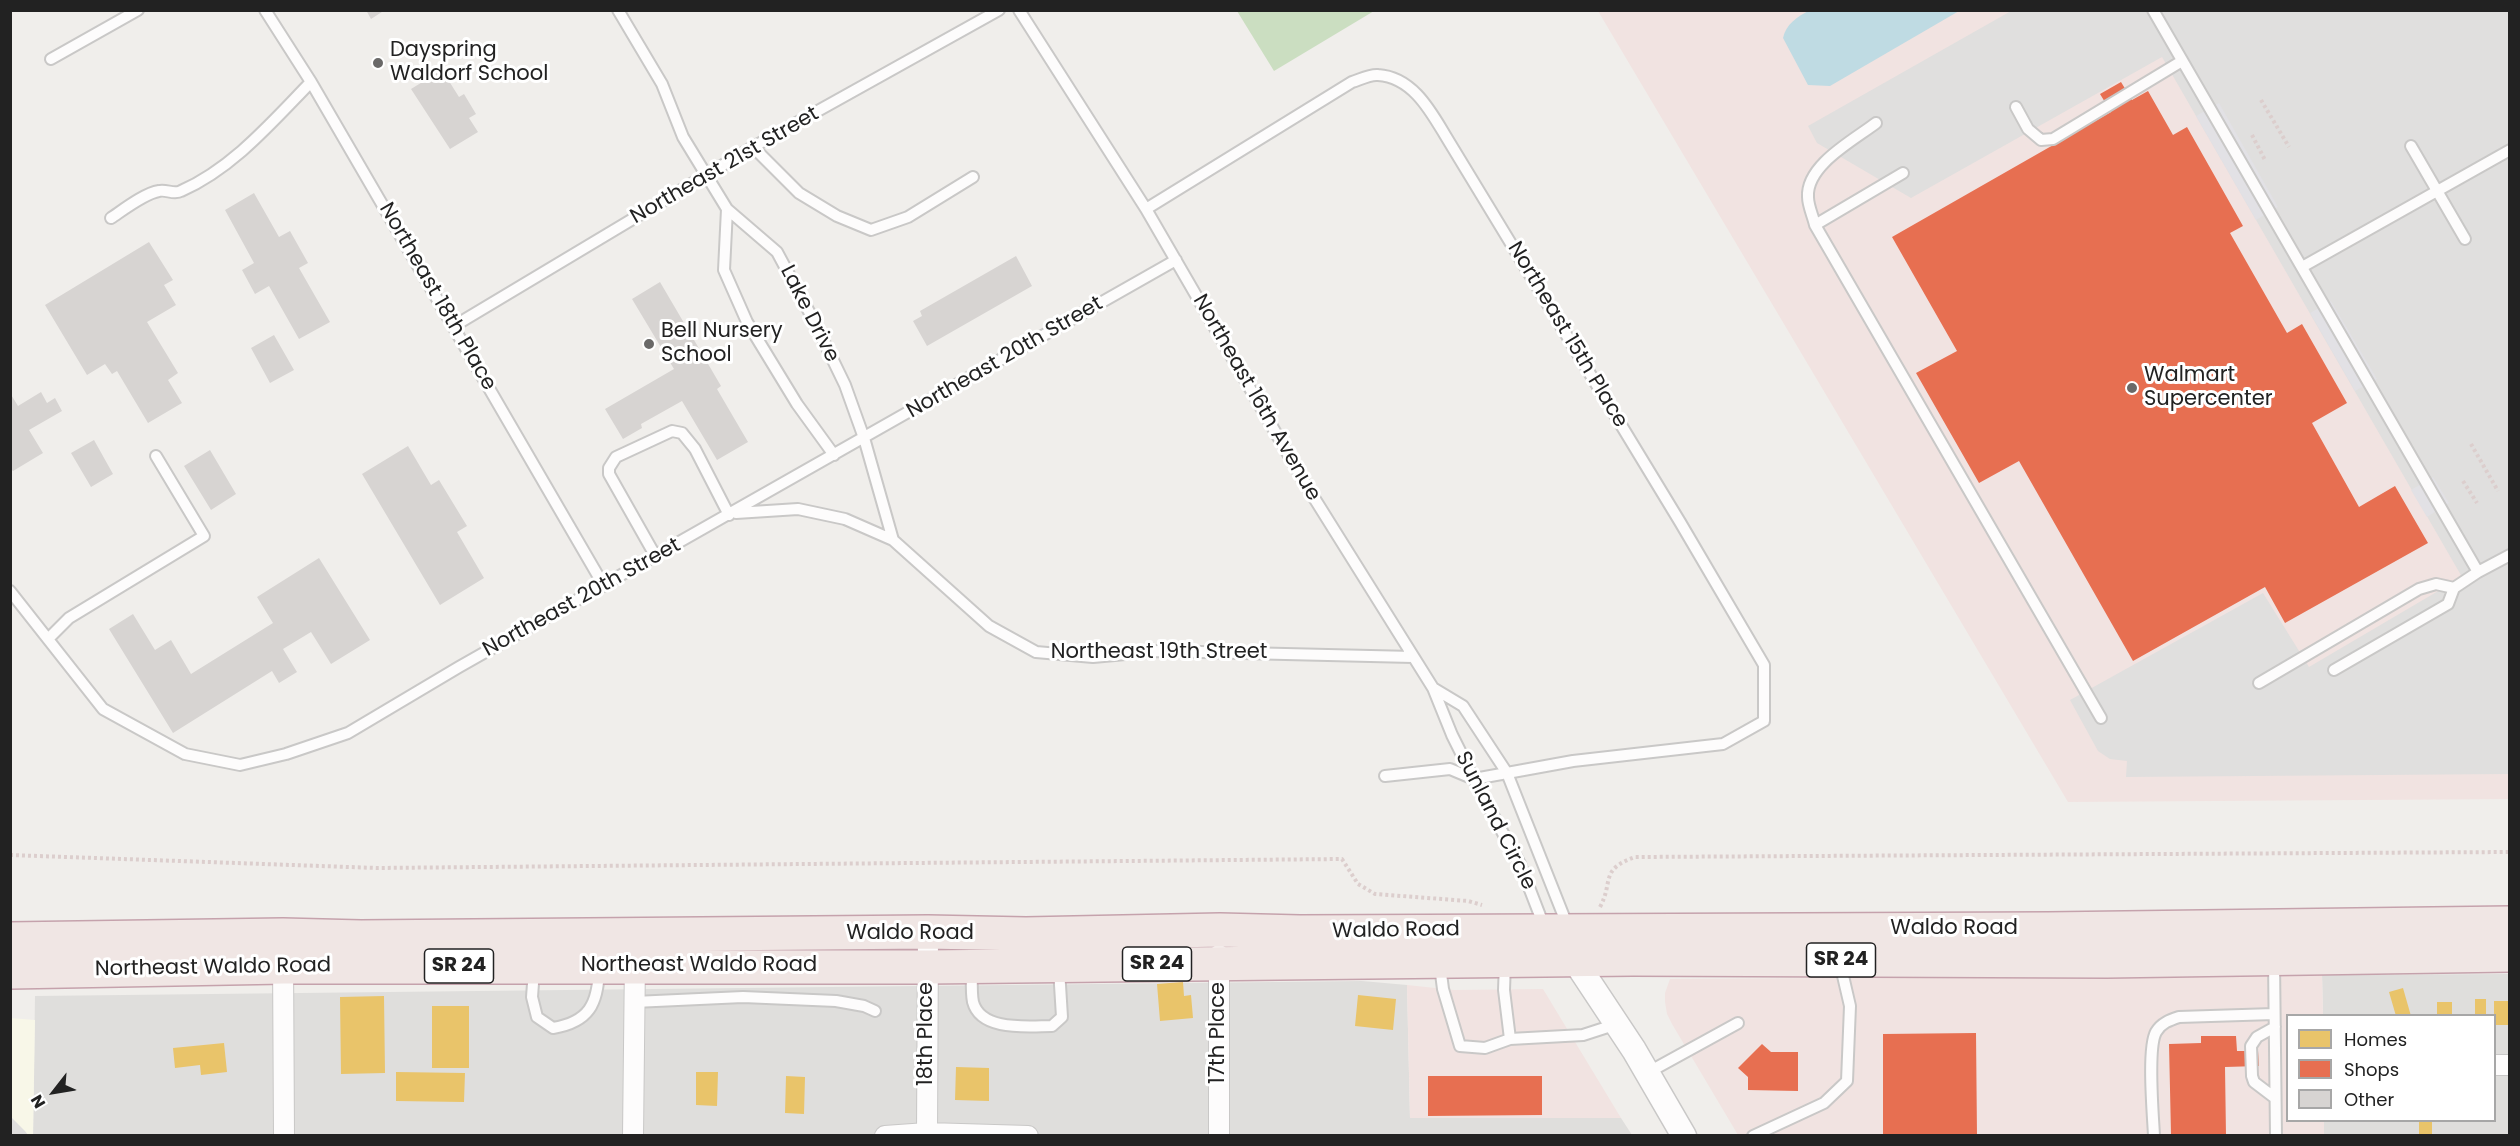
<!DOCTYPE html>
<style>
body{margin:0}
#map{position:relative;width:2520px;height:1146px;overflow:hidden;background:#f0eeeb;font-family:Poppins,sans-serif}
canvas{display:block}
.frame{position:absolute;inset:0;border:12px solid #222;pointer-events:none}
.legend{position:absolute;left:2286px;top:1014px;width:210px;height:108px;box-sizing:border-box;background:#fff;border:2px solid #a7a7a7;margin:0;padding:8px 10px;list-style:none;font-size:18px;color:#222}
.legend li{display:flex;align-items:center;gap:12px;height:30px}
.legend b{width:30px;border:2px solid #a7a7a7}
.north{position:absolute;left:24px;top:1062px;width:60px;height:60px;-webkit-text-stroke:4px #fff;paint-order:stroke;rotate:239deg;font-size:16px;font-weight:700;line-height:24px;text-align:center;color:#222}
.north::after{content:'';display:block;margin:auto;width:21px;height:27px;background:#222;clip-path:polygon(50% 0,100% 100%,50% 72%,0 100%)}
</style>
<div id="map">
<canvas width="2520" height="1146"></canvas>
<div class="frame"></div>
<ul class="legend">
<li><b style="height:16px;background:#e9c46a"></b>Homes</li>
<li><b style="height:16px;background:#e76f51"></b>Shops</li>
<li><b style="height:16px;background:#d7d4d2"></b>Other</li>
</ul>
<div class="north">N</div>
</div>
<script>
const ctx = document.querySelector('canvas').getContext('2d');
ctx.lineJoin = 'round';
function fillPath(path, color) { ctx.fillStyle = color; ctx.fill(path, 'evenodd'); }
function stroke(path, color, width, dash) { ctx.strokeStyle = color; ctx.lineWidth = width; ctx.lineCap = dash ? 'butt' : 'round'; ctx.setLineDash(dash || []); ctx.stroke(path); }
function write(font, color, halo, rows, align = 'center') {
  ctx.font = font + ' Poppins,sans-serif'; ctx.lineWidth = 6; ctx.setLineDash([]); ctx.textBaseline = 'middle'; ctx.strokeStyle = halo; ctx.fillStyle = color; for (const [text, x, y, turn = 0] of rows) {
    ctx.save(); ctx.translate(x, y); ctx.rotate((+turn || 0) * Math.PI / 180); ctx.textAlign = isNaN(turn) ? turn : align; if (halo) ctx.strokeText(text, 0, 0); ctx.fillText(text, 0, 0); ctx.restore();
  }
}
const residential = new Path2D(`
 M2509 974V1135H2324V1121L2494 1120V1016L2323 1015 2322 975Z
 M1362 981 1407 985 1410 1118H1621L1632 1135 33 1136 35 996Z`);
const commercial = new Path2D(`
 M1598 11H2509V799L2068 802Z
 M2322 975 2323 1015 2288 1016V1120L2324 1121V1135H1738L1672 1024 1667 1014 1665 1002V993L1670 979Z
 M1407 985 1454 990 1543 989 1621 1118H1410Z`);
const education = new Path2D(`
 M10 1018 35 1020 33 1135H28L11 1117Z`);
const forest = new Path2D(`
 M1237 11H1374L1274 71Z`);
const parking = new Path2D(`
 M2011 11H2509V774L2126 777 2127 761 2110 759 2098 751 2070 700 2263 593 2309 667 2462 577 2162 57 1911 198 1817 143 1808 126Z
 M11 1117 25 1131 28 1135H11Z`);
const plaza = new Path2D(`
 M2219 103 2278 207 2256 220 2196 116Z
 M2331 301 2377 379 2355 391 2310 313Z
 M2433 477 2449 503 2427 517 2411 490Z`);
const water = new Path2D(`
 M1810 10H1959V11L1830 86 1808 85 1783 38C1786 24 1797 17 1810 10Z`);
const homes = new Path2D(`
 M1183 982 1184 996 1191 995 1193 1018 1160 1021 1157 984Z
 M2403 988 2411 1016H2396L2389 992Z
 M1358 995 1396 999 1393 1030 1355 1026Z
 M384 996 385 1073 341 1074 340 997Z
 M2475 999H2486V1016H2475Z
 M2494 1001H2510V1025H2494Z
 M2437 1002H2452V1016H2437Z
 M432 1006H469V1068H432Z
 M224 1043 227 1072 201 1075 200 1065 175 1068 173 1048Z
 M956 1067 989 1068V1101L955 1100Z
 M396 1072 465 1073 464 1102 396 1101Z
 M696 1072H718L717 1106 696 1105Z
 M786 1076 805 1077 804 1114 785 1113Z
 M2419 1120H2432V1136H2419Z`);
const shops = new Path2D(`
 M2121 82 2132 100 2148 91 2173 135 2187 127 2243 226 2230 233 2287 333 2302 324 2347 403 2312 423 2359 507 2395 486 2428 543 2285 623 2265 587 2133 661 2019 461 1979 483 1916 373 1957 351 1892 237 2111 112 2100 94Z
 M1976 1033 1977 1136H1883V1034Z
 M2201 1036H2236L2237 1051H2258L2259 1066 2225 1067 2226 1136 2171 1134 2169 1044 2201 1043Z
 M1762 1044 1771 1052H1798V1091L1748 1090V1077L1738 1068Z
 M1428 1076H1542V1115L1428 1116Z`);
const building = new Path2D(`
 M366 10H385L371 19Z
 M442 70 459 97 464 94 476 114 469 118 478 132 450 149 411 89Z
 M254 193 279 237 290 231 308 263 299 268 330 322 299 339 269 286 255 294 242 270 254 263 225 210Z
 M149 242 173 280 164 285 176 305 147 322 178 373 168 380 182 403 148 423 117 371 112 374 105 364 87 375 45 305Z
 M1016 256 1032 286 927 346 913 321 922 316 920 311Z
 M660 282 721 386 717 389 748 442 717 460 682 401 641 424 642 428 623 439 605 409 674 369 632 299Z
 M274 335 294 370 270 383 251 348Z
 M41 392 47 403 55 398 62 411 29 430 43 453 13 471 10 468V393L18 406Z
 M94 440 113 474 91 487 71 453Z
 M408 446 431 485 439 480 467 526 457 532 484 578 440 605 362 474Z
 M210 450 236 494 211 510 184 466Z
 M319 558 370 640 331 664 311 632 283 649 297 672 279 683 272 671 173 733 109 629 133 614 155 650 171 640 191 674 273 623 257 597Z`);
const path = new Path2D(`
 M2261 100 2289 147
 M2252 135 2265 160
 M2471 444 2498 491
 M2463 481 2477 503
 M10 855 377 868 1342 859 1358 884 1375 894 1468 901 1482 905
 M1600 907C1614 881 1599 870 1635 857L2510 852`);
const service = new Path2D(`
 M265 10 311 82 604 586
 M618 10 662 84 683 137 727 209 724 270 747 322 797 404 834 455
 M1019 10 1146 209 1306 485 1433 688 1463 706 1507 773 1568 927
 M2153 10 2478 572 2510 555
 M51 59 138 10
 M2016 107 2028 129 2041 140 2053 139 2182 61
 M1876 123C1854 140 1806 165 1808 197 1808 206 1813 216 1815 225L2101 718
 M2411 146 2465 239
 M753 147 799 193 837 216 871 230 908 217 973 177
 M727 209 777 252 814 321 845 385 864 438 893 540
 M1146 209 1352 82C1359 80 1370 74 1378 75 1412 77 1430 110 1445 135L1680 522 1764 665V721L1723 744 1573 761 1474 779
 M111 218C123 210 145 193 159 191 166 189 174 195 181 191 233 168 272 122 311 82
 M1815 225 1903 173
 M2302 267 2510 150
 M454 326 753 147 999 10
 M736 513 798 509 845 519 893 540 989 626 1036 652 1093 657 1158 651 1413 657
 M656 557 609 474V468L616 457 672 431 682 433 695 449 729 515
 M10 591 103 709 185 754 240 765 286 754 348 733 459 667 1176 260
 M49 638 69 618 204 536 156 456
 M2334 670 2448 604 2454 588 2478 572
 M2259 683 2419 589 2436 584 2454 588
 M1433 688 1452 735 1482 795 1520 864 1544 926
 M1385 776 1450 769 1474 779
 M2274 962 2276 1136
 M1505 963 1504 990 1510 1039 1583 1035 1617 1024
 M1440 966 1443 989 1460 1046 1485 1048 1510 1039
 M972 969C972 980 971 992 973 1002 981 1032 1029 1026 1052 1026L1062 1017 1059 969
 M534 970 532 997 537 1017 553 1028C589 1022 598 1004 599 969
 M634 1002 743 997 836 1001 864 1006 875 1011
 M2275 1027 2257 1037 2251 1046 2252 1076 2254 1082 2275 1098
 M1647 1073 1738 1023
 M1753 1136 1824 1103 1847 1081 1850 1006 1840 963
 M2154 1136C2153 1114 2147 1048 2156 1032 2161 1023 2170 1020 2179 1017L2274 1014`);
const minor = new Path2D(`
 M283 958 284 1136
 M2494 1065H2510
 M633 1136 635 958
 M885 1136 927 1133 1028 1136
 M927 1136 928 932
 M1219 1136V955`);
const tertiary = new Path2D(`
 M1566 951 1575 961 1634 1050 1684 1136`);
const trunk = new Path2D(`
 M10 939 283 935 361 937 928 932 1026 934 1220 930 1300 932 2048 929 2510 923
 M10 972 284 967H927L1633 959 2107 961 2510 955`);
const markers = [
 [378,63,6,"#6a6968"],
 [649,344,6,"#6a6968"],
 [2132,388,6,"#6a6968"]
];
const shields = [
 [1841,960,69],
 [1157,964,69],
 [459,966,69]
];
const shieldNames = [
 ["SR 24",1841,960],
 ["SR 24",1157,964],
 ["SR 24",459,966]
];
const poiNames = [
 ["Dayspring",390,51],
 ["Waldorf School",390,75],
 ["Bell Nursery",661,332],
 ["School",661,356],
 ["Walmart",2144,376],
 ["Supercenter",2144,400]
];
const streetNames = [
 ["Northeast 21st Street",725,166,-30],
 ["Northeast 18th Place",437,297,60],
 ["Lake Drive",809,314,63],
 ["Northeast 15th Place",1567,335,59],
 ["Northeast 20th Street",1005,358,-30],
 ["Northeast 16th Avenue",1256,398,60],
 ["Northeast 20th Street",582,598,-29],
 ["Northeast 19th Street",1159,653],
 ["Sunland Circle",1495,821,63],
 ["Waldo Road",1954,929],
 ["Waldo Road",1396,931,-1],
 ["Waldo Road",910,934],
 ["Northeast Waldo Road",699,966],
 ["Northeast Waldo Road",213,968,-1],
 ["17th Place",1219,1033,-90],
 ["18th Place",927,1034,-90]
];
fillPath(residential, '#dfdedc');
fillPath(commercial, '#f1e3e1');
fillPath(education, '#f8f7e8');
fillPath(forest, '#cbdec1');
fillPath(parking, '#e0dfde');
fillPath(plaza, '#e2e1e5');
fillPath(water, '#bfdbe3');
fillPath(homes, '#e9c46a');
fillPath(shops, '#e76f51');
fillPath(building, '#d7d4d2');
stroke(service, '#c9c8c7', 14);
stroke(minor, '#c9c8c7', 22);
stroke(tertiary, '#c9c8c7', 27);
stroke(trunk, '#c5a2ac', 36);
stroke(path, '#dccecd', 4, [3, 3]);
stroke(service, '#fdfcfc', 10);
stroke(minor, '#fdfcfc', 20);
stroke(tertiary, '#fdfcfc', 24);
stroke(trunk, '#f0e6e4', 33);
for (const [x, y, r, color] of markers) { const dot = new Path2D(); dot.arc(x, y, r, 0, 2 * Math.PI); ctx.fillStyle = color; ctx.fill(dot); stroke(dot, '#fff', 2); }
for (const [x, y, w] of shields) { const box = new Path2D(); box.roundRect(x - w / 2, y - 17, w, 34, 4.5); ctx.fillStyle = '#fff'; ctx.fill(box); stroke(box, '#222', 1.5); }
write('bold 20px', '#222', null, shieldNames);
write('21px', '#222', '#fff', poiNames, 'left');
write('21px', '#222', '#fff', streetNames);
</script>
